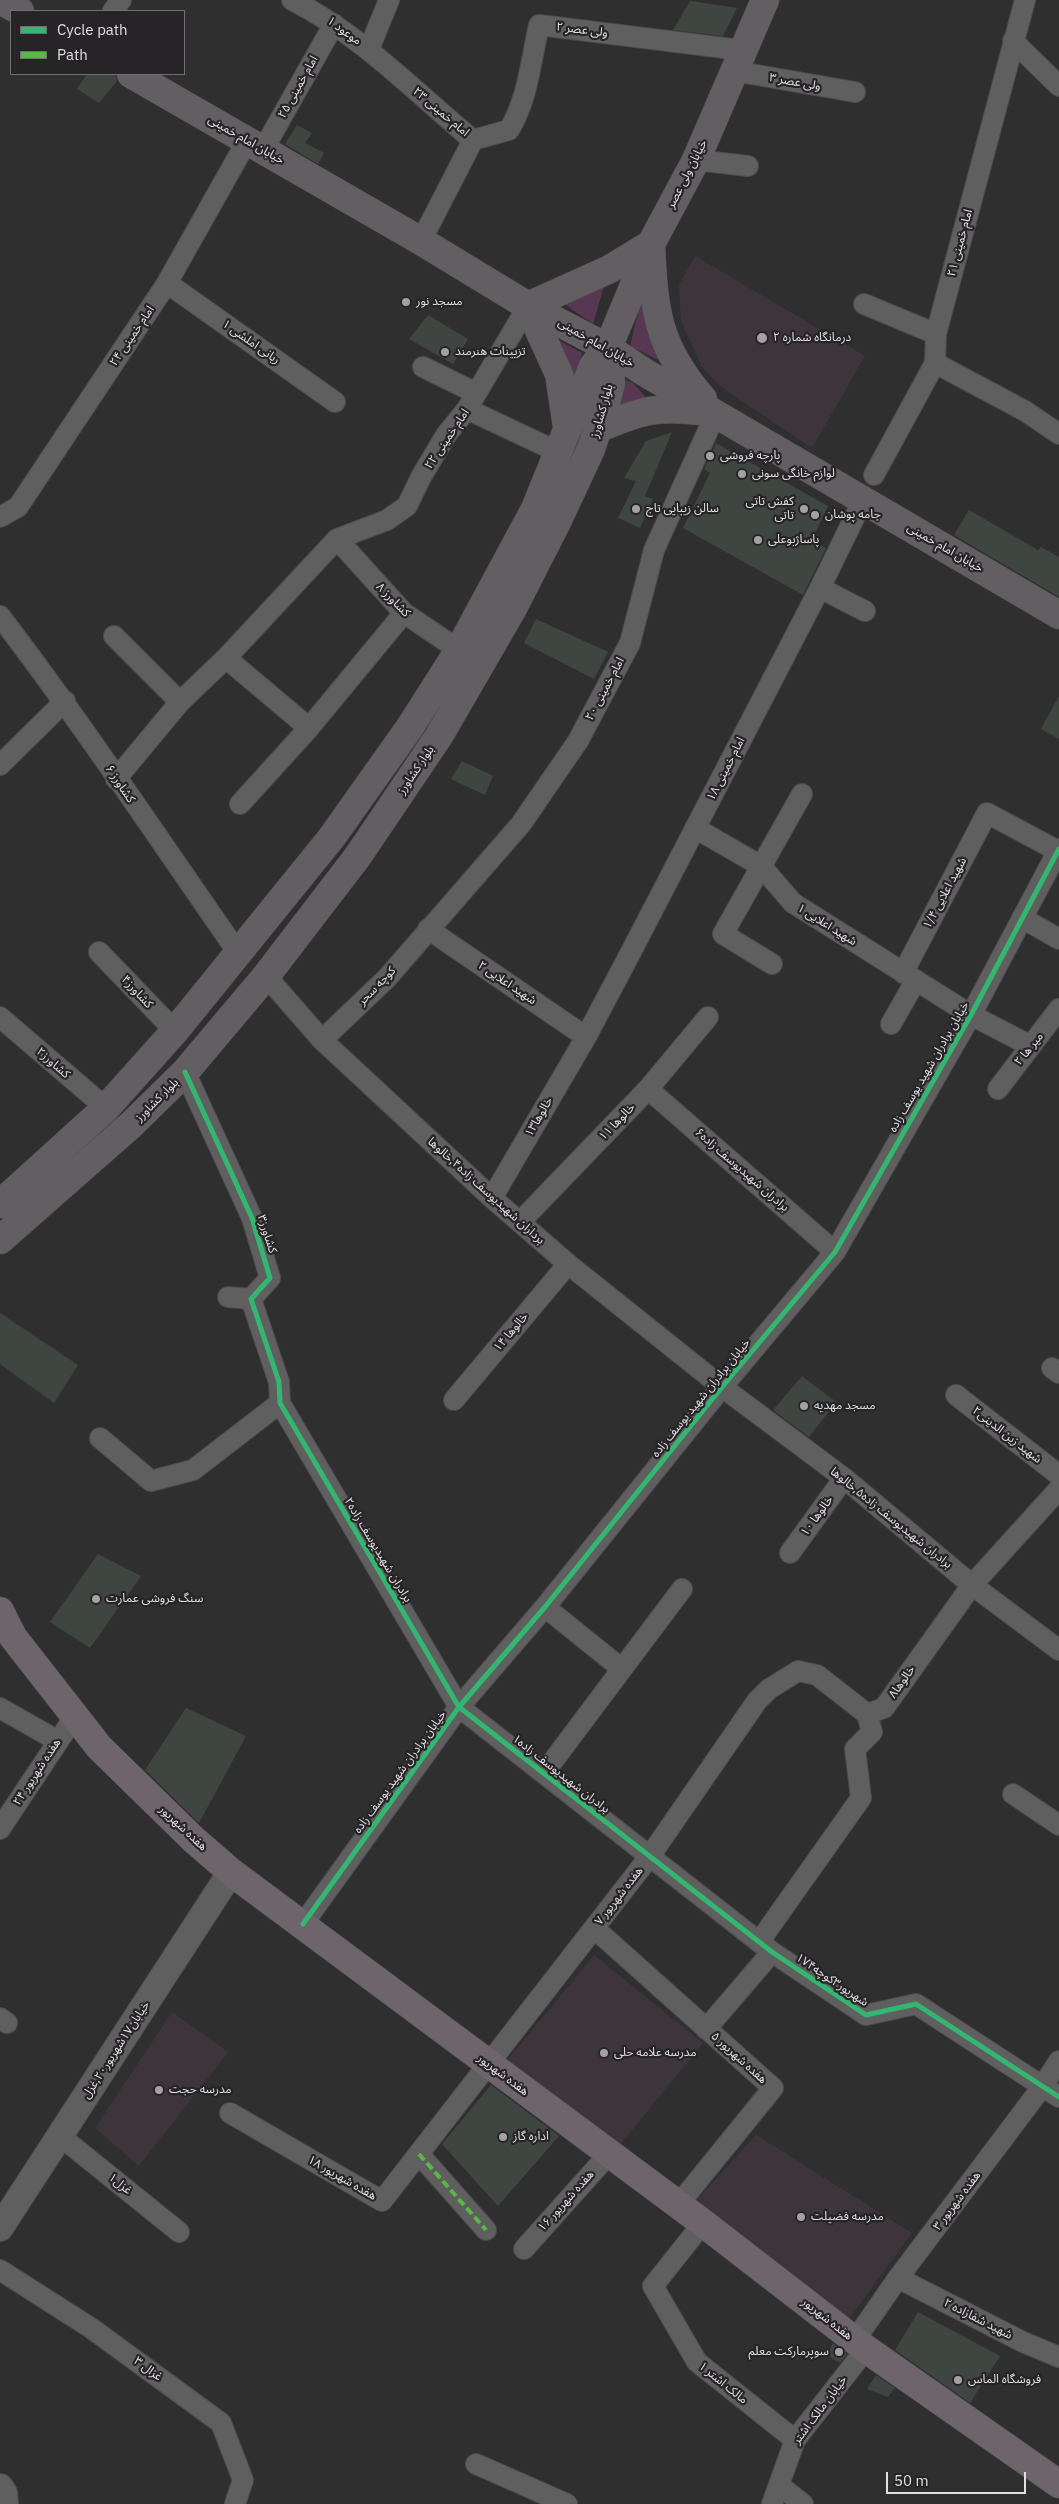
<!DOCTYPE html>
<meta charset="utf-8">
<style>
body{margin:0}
#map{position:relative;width:1059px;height:2504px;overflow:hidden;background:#302f30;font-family:"IBM Plex Sans",sans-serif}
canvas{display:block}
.legend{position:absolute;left:10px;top:10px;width:175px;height:65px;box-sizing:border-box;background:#272427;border:1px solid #716f71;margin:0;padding:6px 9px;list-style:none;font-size:15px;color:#e1dfe1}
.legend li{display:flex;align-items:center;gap:10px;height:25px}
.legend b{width:25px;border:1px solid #716f71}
.scale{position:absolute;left:886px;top:2472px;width:140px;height:22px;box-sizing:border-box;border:2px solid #e1dfe1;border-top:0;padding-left:6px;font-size:15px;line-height:18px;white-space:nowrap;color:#e1dfe1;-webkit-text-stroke:4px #272427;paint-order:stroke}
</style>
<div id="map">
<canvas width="1059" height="2504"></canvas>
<ul class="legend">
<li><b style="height:6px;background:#33b770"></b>Cycle path</li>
<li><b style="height:6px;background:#58b947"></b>Path</li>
</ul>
<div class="scale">50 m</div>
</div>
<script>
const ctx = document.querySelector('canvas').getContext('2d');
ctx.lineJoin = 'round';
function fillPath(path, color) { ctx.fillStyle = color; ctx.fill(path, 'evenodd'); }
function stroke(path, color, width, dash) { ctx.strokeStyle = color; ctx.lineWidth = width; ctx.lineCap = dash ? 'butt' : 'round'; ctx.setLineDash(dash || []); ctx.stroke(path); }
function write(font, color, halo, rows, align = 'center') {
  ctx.font = font + ' "IBM Plex Sans","Noto Sans Arabic",sans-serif'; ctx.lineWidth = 4.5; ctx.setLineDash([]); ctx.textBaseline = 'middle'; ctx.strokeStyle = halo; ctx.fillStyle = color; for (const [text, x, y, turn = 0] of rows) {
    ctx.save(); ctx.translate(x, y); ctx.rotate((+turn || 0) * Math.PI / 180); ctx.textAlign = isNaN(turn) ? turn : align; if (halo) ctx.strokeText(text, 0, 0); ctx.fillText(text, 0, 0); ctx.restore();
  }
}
const built = new Path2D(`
 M695 256 865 356 812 448 720 386 702 367 681 321 679 285Z
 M594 1955 703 2043 615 2151 505 2063Z
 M172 2012 228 2052 139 2166 95 2128Z
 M756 2135 912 2233 846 2323 695 2202Z`);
const green = new Path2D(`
 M604 286 593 324 563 303Z
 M643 292 660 361 630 346Z
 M549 335 582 353 572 392Z
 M620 378 633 383 650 402 613 414Z`);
const building = new Path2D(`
 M690 1 737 8 723 36 673 30Z
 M87 74H115L117 81 99 103 77 89Z
 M297 125 312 133 305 143 324 153 318 164 285 144Z
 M428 315 468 339 453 364 409 339Z
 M672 432 645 496 653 499 640 528 618 518 636 481 624 478 646 441Z
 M716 443 828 506 812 540 826 548 803 595 683 528 710 473 704 469Z
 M969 510 1038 550 1041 547 1059 557V597L954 535Z
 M536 619 608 652 594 679 524 643Z
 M1059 696V739L1041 729Z
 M462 761 493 776 485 795 451 779Z
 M0 1313 78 1365 54 1403 0 1364Z
 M802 1376 836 1402 809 1437 773 1410Z
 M98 1554 141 1576 90 1648 50 1622Z
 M186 1708 246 1736 199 1823 145 1770Z
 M491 2085 559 2136 498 2206 442 2144Z
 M918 2312 1000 2356 970 2403 895 2350Z
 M833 2343 847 2354 840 2363 827 2355Z
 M876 2375 895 2388 888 2397 867 2389Z`);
const minor = new Path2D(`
 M292 0C361 35 414 91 473 140L421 241
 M113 11 121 0
 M1013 41 1059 86
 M369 49 389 0
 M734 71 855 92
 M473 140 509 130C528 99 531 60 539 25L741 50
 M263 150 334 24
 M696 160 748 166
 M167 283 335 402
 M864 304 936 334
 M935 363 1025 411 1059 434
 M423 367 476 393
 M467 409 558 452
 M874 475 935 363 936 334 1025 0
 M0 517 18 507 167 283 247 141
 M337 539 404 613 459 650
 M820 588 865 611
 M0 616C84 726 160 841 239 954
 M114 636 180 702
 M226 658 309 728
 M0 765 65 701
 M116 779 180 702 226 658 337 539 387 520 407 506 421 477 446 435 467 409 528 306
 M240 804 309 728 404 613
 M695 828 761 866 793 903 971 1015 1031 1046
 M1022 918 1059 939
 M428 929 586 1037
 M99 952 175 1031
 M772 964 723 934 802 794
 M903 973 987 813 1058 851
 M266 976 322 1040 492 1198 568 1264 722 1387 844 1478 972 1585 1059 1650
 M0 1017 106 1108
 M891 1024 916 980
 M322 1040 387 978 521 824 578 741 630 643 654 550 716 413
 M185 1072 252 1218 270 1278 251 1299 279 1382 280 1403 459 1707 772 1952 866 2015 916 2004 1059 2097
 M648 1089 835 1252
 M998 1089 1059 1009
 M492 1198 586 1037 632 950 820 588 863 500
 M520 1222 648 1089 708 1017
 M228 1297 251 1299
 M1052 1368 1059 1373
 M956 1395 1059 1475
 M454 1400 568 1264
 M100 1438 151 1481 193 1470 280 1403
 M790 1553 844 1478
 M545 1607 622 1669
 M0 1708 58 1741
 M544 1773 682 1589
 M1013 1794 1059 1825
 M0 1829 75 1716
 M303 1924 459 1707 545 1607 722 1387 835 1252 971 1015 1059 849
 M594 1928 773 2088 678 2205
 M759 1942 861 1798 855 1749 872 1732 867 1714
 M0 2018 7 2023
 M706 2029 772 1952
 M230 2113 382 2201 650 1856 757 1701 769 1689 798 1671 817 1675 867 1714 884 1708 972 1585 1059 1489
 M60 2136 179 2232
 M419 2154 486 2230
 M703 2223 653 2286 697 2362 795 2440
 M524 2249 609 2154
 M0 2270 91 2328 221 2423 243 2480 235 2504
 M898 2278 1023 2342 1059 2357
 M855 2340 898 2278 1042 2087 1059 2061
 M476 2464 567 2504
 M779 2485 803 2504
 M772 2504 795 2440 866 2349`);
const tertiary = new Path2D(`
 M0 2228 231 1872
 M0 2487 4 2493 5 2504`);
const secondary = new Path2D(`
 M0 0 20 11
 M131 74 421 241 528 306 608 348 644 372 1059 615
 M567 427 559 374 528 306 610 269 651 244C654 311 657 346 703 399
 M597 429C642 410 658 405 707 412
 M0 1204 106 1108 175 1031 332 837 410 727 459 650 535 509 593 366 608 348 651 244 696 160 765 0
 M0 1240 132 1124 185 1072 266 976 358 856 439 736 512 610 556 524 591 449 606 403 611 383 608 348`);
const primary = new Path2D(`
 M0 1611 13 1637 99 1747 193 1839 231 1872 703 2223 866 2349 1059 2484`);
const quiet = new Path2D(`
 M419 2154 486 2230`);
const cycleway = new Path2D(`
 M185 1072 252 1218 270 1278 251 1299 279 1382 280 1403 459 1707 772 1952 866 2015 916 2004 1059 2097
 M303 1924 459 1707 545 1607 722 1387 835 1252 971 1015 1059 849`);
const markers = [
 [406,302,5,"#a3a1a3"],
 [762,338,6,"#a3a1a3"],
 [445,352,5,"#a3a1a3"],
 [710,456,5,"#a3a1a3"],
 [742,474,5,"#a3a1a3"],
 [636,509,5,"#a3a1a3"],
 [804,509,5,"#a3a1a3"],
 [815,515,5,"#a3a1a3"],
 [758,540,5,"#a3a1a3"],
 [804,1406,5,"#a3a1a3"],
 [96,1599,5,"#a3a1a3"],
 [604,2053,5,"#a3a1a3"],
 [159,2090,5,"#a3a1a3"],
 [503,2137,5,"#a3a1a3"],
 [801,2217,5,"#a3a1a3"],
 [839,2352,5,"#a3a1a3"],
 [958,2380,5,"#a3a1a3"]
];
const streetNames = [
 ["ولی عصر ۲",582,30,7],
 ["موعود ۱",344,31,36],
 ["ولی عصر ۳",795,82,10],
 ["امام خمینی ۲۵",298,87,-61],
 ["امام خمینی ۲۳",441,112,40],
 ["خیابان امام خمینی",246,140,30],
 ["خیابان ولی عصر",687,174,-63],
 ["امام خمینی ۲۱",960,243,-75],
 ["امام خمینی ۲۴",132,336,-56],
 ["ربانی املشی ۱",251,342,35],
 ["خیابان امام خمینی",596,343,30],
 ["بلوار کشاورز",602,411,-74],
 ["امام خمینی ۲۲",447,439,-56],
 ["خیابان امام خمینی",945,548,30],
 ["کشاورز ۸",393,600,45],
 ["امام خمینی ۲۰",605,689,-62],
 ["امام خمینی ۱۸",726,769,-63],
 ["بلوار کشاورز",416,770,-56],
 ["کشاورز ۶",120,784,56],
 ["شهید اعلایی ۱/۴",945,893,-62],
 ["شهید اعلایی ۱",827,925,32],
 ["شهید اعلایی ۲",507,983,34],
 ["کوچه سحر",377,986,-46],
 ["کشاورز۴",137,992,47],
 ["میر ها ۲",1029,1049,-51],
 ["کشاورز۲",53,1063,41],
 ["خیابان برادران شهید یوسف زاده",929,1067,-60],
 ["بلوار کشاورز",157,1100,-45],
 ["خالوها۱۳",539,1117,-60],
 ["خالوها ۱۱",617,1122,-46],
 ["برادران شهیدیوسف زاده۶",742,1170,41],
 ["برداران شهیدیوسف زاده۴,خالوها",486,1191,42],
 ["کشاورز۳",267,1234,72],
 ["خالوها ۱۴",511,1332,-50],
 ["خیابان برادران شهید یوسف زاده",701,1398,-51],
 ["شهید زین الدینی۲",1007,1435,38],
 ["خالوها ۱۰",817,1516,-54],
 ["برادران شهیدیوسف زاده۵,خالوها",891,1518,39],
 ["برادران شهیدیوسف زاده۲",378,1550,59],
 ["خالوها۸",902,1682,-55],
 ["هفده شهریور ۲۴",37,1772,-57],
 ["خیابان برادران شهید یوسف زاده",400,1772,-54],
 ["برادران شهیدیوسف زاده۱",561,1774,38],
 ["هفده شهریور",183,1828,43],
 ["هفده شهریور ۷",619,1896,-52],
 ["۱۷شهریور۳کوچه۴",832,1980,34],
 ["خیابان۱۷شهریور۲۰,غزل",116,2050,-57],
 ["هفده شهریور ۵",739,2058,42],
 ["هفده شهریور",503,2075,37],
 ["هفده شهریور ۱۸",342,2178,30],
 ["غزل۱",120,2184,39],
 ["هفده شهریور ۱۶",566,2201,-48],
 ["هفده شهریور ۳",957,2201,-53],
 ["هفده شهریور",827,2319,38],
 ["شهید شفازاده ۲",978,2319,27],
 ["غزال ۳",148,2369,36],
 ["مالک اشتر ۱",723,2383,39],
 ["خیابان مالک اشتر",820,2410,-53]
];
const poiNames = [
 ["مسجد نور",416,302],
 ["درمانگاه شماره ۲",773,338],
 ["تزیینات هنرمند",455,352],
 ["پارچه فروشی",720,456],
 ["لوازم خانگی سونی",752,474],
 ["کفش تاتی",794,502,"right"],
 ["تاتی",794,516,"right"],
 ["سالن زیبایی تاج",646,509],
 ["جامه پوشان",825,515],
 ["پاساژبوعلی",768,540],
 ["مسجد مهدیه",814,1406],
 ["سنگ فروشی عمارت",106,1599],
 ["مدرسه علامه حلی",614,2053],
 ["مدرسه حجت",169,2090],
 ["اداره گاز",513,2137],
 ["مدرسه فضیلت",811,2217],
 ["سوپرمارکت معلم",829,2352,"right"],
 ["فروشگاه الماس",968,2380]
];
fillPath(built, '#3d353b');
fillPath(green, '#583752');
fillPath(building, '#3f4642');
stroke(minor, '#4d4c4d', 22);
stroke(tertiary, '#4d4c4d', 28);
stroke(secondary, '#4d4c4d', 29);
stroke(primary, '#4d4c4d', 29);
stroke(minor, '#605f60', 20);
stroke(tertiary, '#605f60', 26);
stroke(secondary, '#635e62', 28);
stroke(primary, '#6e656c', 28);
stroke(quiet, '#58b947', 4, [8, 4]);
stroke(cycleway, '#33b770', 5);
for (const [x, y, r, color] of markers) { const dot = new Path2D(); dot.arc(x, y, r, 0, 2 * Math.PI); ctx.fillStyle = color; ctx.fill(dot); stroke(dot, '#272427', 2); }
write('12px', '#e1dfe1', '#272427', streetNames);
write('12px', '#e1dfe1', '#272427', poiNames, 'left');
</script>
